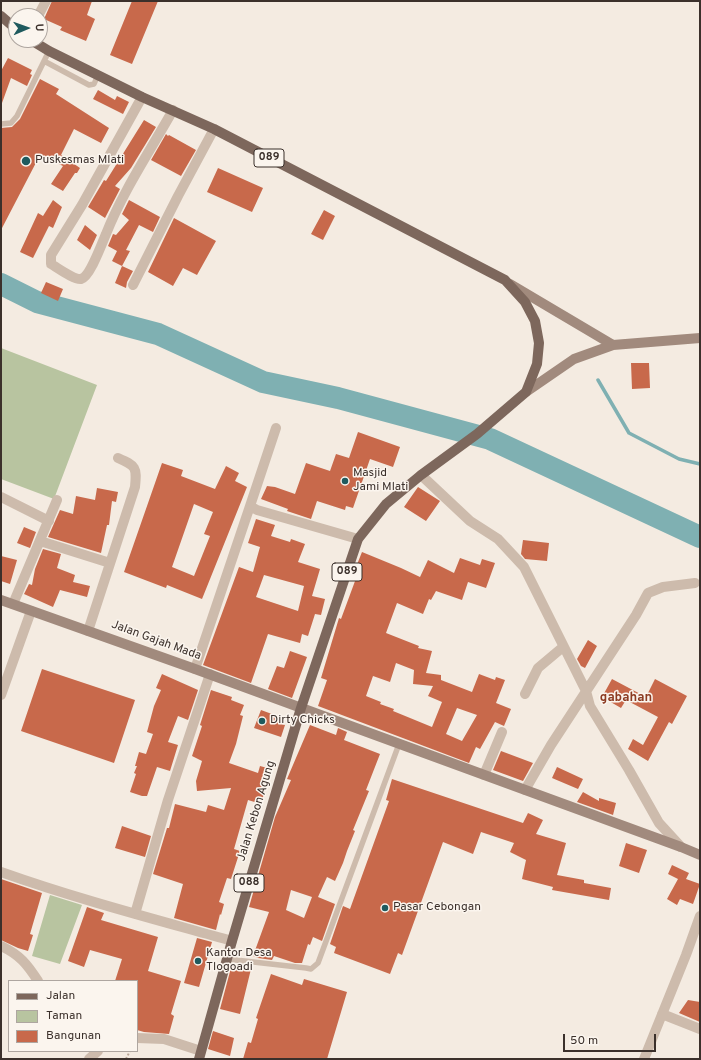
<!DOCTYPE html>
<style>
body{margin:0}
#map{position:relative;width:701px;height:1060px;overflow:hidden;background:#f4ebe1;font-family:Overpass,sans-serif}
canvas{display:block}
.frame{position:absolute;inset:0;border:2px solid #3b302b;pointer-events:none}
.legend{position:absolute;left:8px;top:980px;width:130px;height:72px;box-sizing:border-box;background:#fbf5ee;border:1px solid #aea6a0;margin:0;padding:5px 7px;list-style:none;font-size:12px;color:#3b302b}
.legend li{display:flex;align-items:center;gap:8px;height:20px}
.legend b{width:20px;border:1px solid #aea6a0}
.north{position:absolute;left:8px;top:8px;width:40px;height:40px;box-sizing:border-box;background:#fbf5ee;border:1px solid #aea6a0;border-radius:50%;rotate:88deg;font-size:11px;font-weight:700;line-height:16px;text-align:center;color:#3b302b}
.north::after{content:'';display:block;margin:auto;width:14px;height:18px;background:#1f5a5e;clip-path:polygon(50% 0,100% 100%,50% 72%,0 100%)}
.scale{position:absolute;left:563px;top:1034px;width:93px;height:18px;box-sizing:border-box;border:2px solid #3b302b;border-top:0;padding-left:5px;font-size:12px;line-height:14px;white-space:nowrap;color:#3b302b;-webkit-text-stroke:3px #fbf5ee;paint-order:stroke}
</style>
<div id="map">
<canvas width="701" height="1060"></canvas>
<div class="frame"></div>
<ul class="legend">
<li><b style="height:5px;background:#7d675c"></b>Jalan</li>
<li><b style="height:11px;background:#b8c4a0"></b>Taman</li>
<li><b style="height:11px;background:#c8694b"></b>Bangunan</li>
</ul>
<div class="north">U</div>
<div class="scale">50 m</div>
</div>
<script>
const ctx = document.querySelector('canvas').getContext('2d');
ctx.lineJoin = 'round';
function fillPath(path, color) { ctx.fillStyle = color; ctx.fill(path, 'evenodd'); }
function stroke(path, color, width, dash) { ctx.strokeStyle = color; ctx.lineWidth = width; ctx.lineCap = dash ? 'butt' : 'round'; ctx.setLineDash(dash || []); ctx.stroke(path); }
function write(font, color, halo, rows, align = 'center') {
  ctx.font = font + ' Overpass,sans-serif'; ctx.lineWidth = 3; ctx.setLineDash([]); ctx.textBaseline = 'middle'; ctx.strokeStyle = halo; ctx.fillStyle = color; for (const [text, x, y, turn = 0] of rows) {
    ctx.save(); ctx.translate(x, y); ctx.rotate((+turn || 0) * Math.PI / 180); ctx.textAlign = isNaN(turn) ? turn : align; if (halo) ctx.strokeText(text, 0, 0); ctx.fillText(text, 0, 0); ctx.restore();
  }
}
const green = new Path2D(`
 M1 348 97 385 54 499 1 479Z
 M50 895 82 905 60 964 32 956Z`);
const stream = new Path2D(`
 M598 380 629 433 679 459 700 464`);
const river = new Path2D(`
 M1 284 37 302 158 334 263 382 338 398 490 439 700 537`);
const building = new Path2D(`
 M52 1H92L87 15 95 19 86 41 60 30 62 27 44 19Z
 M132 1H158L132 64 110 55Z
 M8 58 32 70 30 74 32 75 27 86 11 78 2 103H1V71Z
 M40 79 59 89 56 94 109 128 101 143 74 129 61 155 80 168 77 173H75L63 191 51 184 63 166 40 155 1 230V128L12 127 20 119Z
 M98 90 115 100 117 96 129 102 123 114 93 99Z
 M144 120 156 127 131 168 115 186 120 189 105 218 88 207 104 180 106 181Z
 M166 134 168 136 169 135 196 150 181 176 151 160Z
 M218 168 263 188 252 212 207 192Z
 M53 200 62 207 53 228 49 226 33 258 20 252 38 213 43 216Z
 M129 200 160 217 153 232 139 225 126 250 130 251 122 266 112 261 117 251 108 246 113 234 116 235 129 220 122 214Z
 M324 210 335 216 323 240 311 234Z
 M174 218 216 241 197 275 183 268 173 286 148 272Z
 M85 225 97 235 90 250 77 240Z
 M122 266 133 271 127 282 126 288 115 283Z
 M46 282 63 289 58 301 41 293Z
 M631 363H649L650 388 632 389Z
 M358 432 400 447 393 467 370 459 353 508 346 506 345 510 317 501 311 519 287 511 288 509 261 499 267 486 275 487 295 494 306 463 330 471 336 454 349 458Z
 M162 463 183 470 181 476 215 489 226 466 239 473 235 481 247 487 202 599 167 585 166 588 124 572ZM194 504 213 512 204 534 210 536 194 576 172 567Z
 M418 487 440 501 426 521 404 507Z
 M97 488 118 492 116 502 112 501 109 525H107L101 553 48 537 60 510 73 514 76 496 95 500Z
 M256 519 275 525 271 536 290 542 291 539 305 544 298 562 320 569 312 596 325 599 321 615 315 614 308 636 302 634 300 643 268 634 251 683 203 665 239 567 253 572 260 547 248 543ZM264 575 304 586 298 611 256 597Z
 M24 527 36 532 30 548 17 543Z
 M523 540 549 543 547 561 525 559 521 554Z
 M43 549 61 554 57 568 75 575 73 582 90 586 87 597 60 590 53 607 24 594 29 584 32 585 35 569Z
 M362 552 401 568 420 577 428 560 454 573 460 558 480 565 482 559 495 563 486 588 468 582 462 600 436 591 431 600 429 599 423 614 397 603 386 633 419 646 418 648 432 651 426 673 441 675V680L472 692 479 674 495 680 496 677 505 680 496 703 511 709 504 726 495 722 480 749 476 747 469 763 318 706 327 680 321 678 339 618 341 619 358 573 354 572ZM396 663 414 670 413 684 433 686 428 696 442 702 432 727 393 711 394 709 380 704 381 702 366 696 373 676 390 682ZM457 708 477 715 462 741 446 734Z
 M1 556 17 560 10 584 1 581Z
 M588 640 597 646 585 668 581 666 577 659Z
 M290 651 307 657 292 698 268 689 277 666 284 668Z
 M42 669 135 700 114 763 21 731Z
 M162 674 198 690 188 720 178 716 168 742 178 745 170 771 157 767 147 796H142L130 792 136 774 134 773 137 766H135L139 752 146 754 153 734 147 732 154 706 161 690 156 688Z
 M612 679 646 697 655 679 687 696 672 724 669 722 648 761 628 749 633 739 643 745 658 717 626 700 621 708 602 697Z
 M211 690 232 697 231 700 244 705 240 715 243 716 236 744 229 763 258 773 260 766 271 769 261 804 248 800 234 849 240 851 231 879 227 878 219 902 224 904 221 915 220 914 216 930 174 918 183 884 153 874 167 828H169L175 804 206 812 208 805 224 810 231 788 197 791 196 781 202 761 192 756 202 726 200 725Z
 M261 710 280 717 278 723 285 725 281 737 254 728Z
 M310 725 336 735 338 728 347 732 344 740 380 754 366 790 369 791 353 830 355 831 347 851 343 863 335 881 327 877 318 897 335 904 322 941 313 937 310 945 308 944 302 963H295L274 956 272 960 258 958 253 956 269 912 249 907 275 817 291 780 287 779ZM291 890 312 897 304 918 286 910Z
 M501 751 533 763 523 781 493 770Z
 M557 767 583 779 578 789 552 778Z
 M392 779 523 823 528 813 543 820 536 834 566 843 557 875 584 880V883L611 888 609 900 552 890 553 887 522 879 526 860 510 852 514 843 481 832 473 854 443 842 402 955 398 953 390 974 334 953 336 947 330 944 343 906 350 909 389 801 386 800Z
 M583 792 599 801V798L616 803 613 815 577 802Z
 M122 826 151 836 145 857 115 848Z
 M626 843 647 850 639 873 619 866Z
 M672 865 689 873 686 879 700 884 693 904 680 899 677 905 667 899 678 879 668 874Z
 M1 879 42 893 30 934 33 935 28 951 18 948 1 940Z
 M87 907 104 913 101 920 158 937 148 971 181 981 171 1014 174 1016 169 1034 144 1032 137 1030V981H115L122 959 90 950 84 967 68 961Z
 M197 938 212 942 199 987 184 983Z
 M232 964 251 969 240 1014 220 1009Z
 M271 974 302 985 304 979 347 992 327 1059H243L248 1042 251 1043 258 1019 256 1018Z
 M688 1000 700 1002V1022L679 1013Z
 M213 1031 234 1038 230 1056 208 1049Z`);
const path = new Path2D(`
 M126 1059 130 1051`);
const service = new Path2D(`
 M44 61 89 85 94 84 98 75
 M1 124 11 123 17 116 49 51
 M227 959 306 968 311 969 318 963 399 744`);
const minor = new Path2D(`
 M38 16 46 1
 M142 97 82 205 51 255V264C58 268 74 280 81 279 90 277 102 243 106 234 123 191 150 151 173 110
 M133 285 178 196 214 129
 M421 475 470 521 498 539 524 567 586 691 590 706 629 770 659 823 681 847
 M1 497 49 521
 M250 506 276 428
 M40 541 110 563
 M13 604 57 500
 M88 631 135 487C137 467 136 466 118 458
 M195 669 250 506 257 510 358 539
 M525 694 538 668 563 647
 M1 695 31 611
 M484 775 502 732
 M525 790 551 745 636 615 648 593 663 587 695 583
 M1 872C77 899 154 919 232 941
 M135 914 168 800 210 674
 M1 946C20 955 27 964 38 981
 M662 1014 700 1029
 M137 1038 164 1039 201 1051
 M89 1059 98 1051
 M644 1059 686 955 700 916`);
const secondary = new Path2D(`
 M510 284 613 345
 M526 392 574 359 613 345 700 338
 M1 600 195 669 681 847 700 855`);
const primary = new Path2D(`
 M1 16 16 29
 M31 40 49 51 142 97 214 129 505 280 525 302 535 321 539 343 537 364 526 392 477 434 421 475 386 504 358 539 301 708 232 941 199 1059`);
const markers = [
 [26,161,5,"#1f5a5e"],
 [345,481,4,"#1f5a5e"],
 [262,721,4,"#1f5a5e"],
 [385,908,4,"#1f5a5e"],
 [198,961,4,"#1f5a5e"]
];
const shields = [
 [269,158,30],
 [347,572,30],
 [249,883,30]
];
const shieldNames = [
 ["089",269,158],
 ["089",347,572],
 ["088",249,883]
];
const poiNames = [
 ["Puskesmas Mlati",35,161],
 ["Masjid",353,474],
 ["Jami Mlati",353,488],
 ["Dirty Chicks",270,721],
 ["Pasar Cebongan",393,908],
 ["Kantor Desa",206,954],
 ["Tlogoadi",206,968]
];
const streetNames = [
 ["Jalan Gajah Mada",156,641,20],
 ["Jalan Kebon Agung",257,811,-73]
];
const neighbourhoodNames = [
 ["gabahan",626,698]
];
fillPath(green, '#b8c4a0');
stroke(stream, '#7fb0b2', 3.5);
stroke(river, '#7fb0b2', 22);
fillPath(building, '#c8694b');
stroke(path, '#b9a596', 2, [2, 2]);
stroke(service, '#cdbbac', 5.5);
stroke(minor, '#cdbbac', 10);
stroke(secondary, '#a18a7d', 10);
stroke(primary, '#7d675c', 10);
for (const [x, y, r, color] of markers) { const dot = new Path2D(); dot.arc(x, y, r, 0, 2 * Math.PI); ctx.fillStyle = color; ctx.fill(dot); stroke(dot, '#fbf5ee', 1.5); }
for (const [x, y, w] of shields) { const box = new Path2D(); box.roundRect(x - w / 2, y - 9, w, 18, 3); ctx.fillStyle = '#fbf5ee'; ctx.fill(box); stroke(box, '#3b302b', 1); }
write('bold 11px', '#3b302b', null, shieldNames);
write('12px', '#3b302b', '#fbf5ee', poiNames, 'left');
write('12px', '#3b302b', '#fbf5ee', streetNames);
write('bold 13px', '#8c3b22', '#fbf5ee', neighbourhoodNames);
</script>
